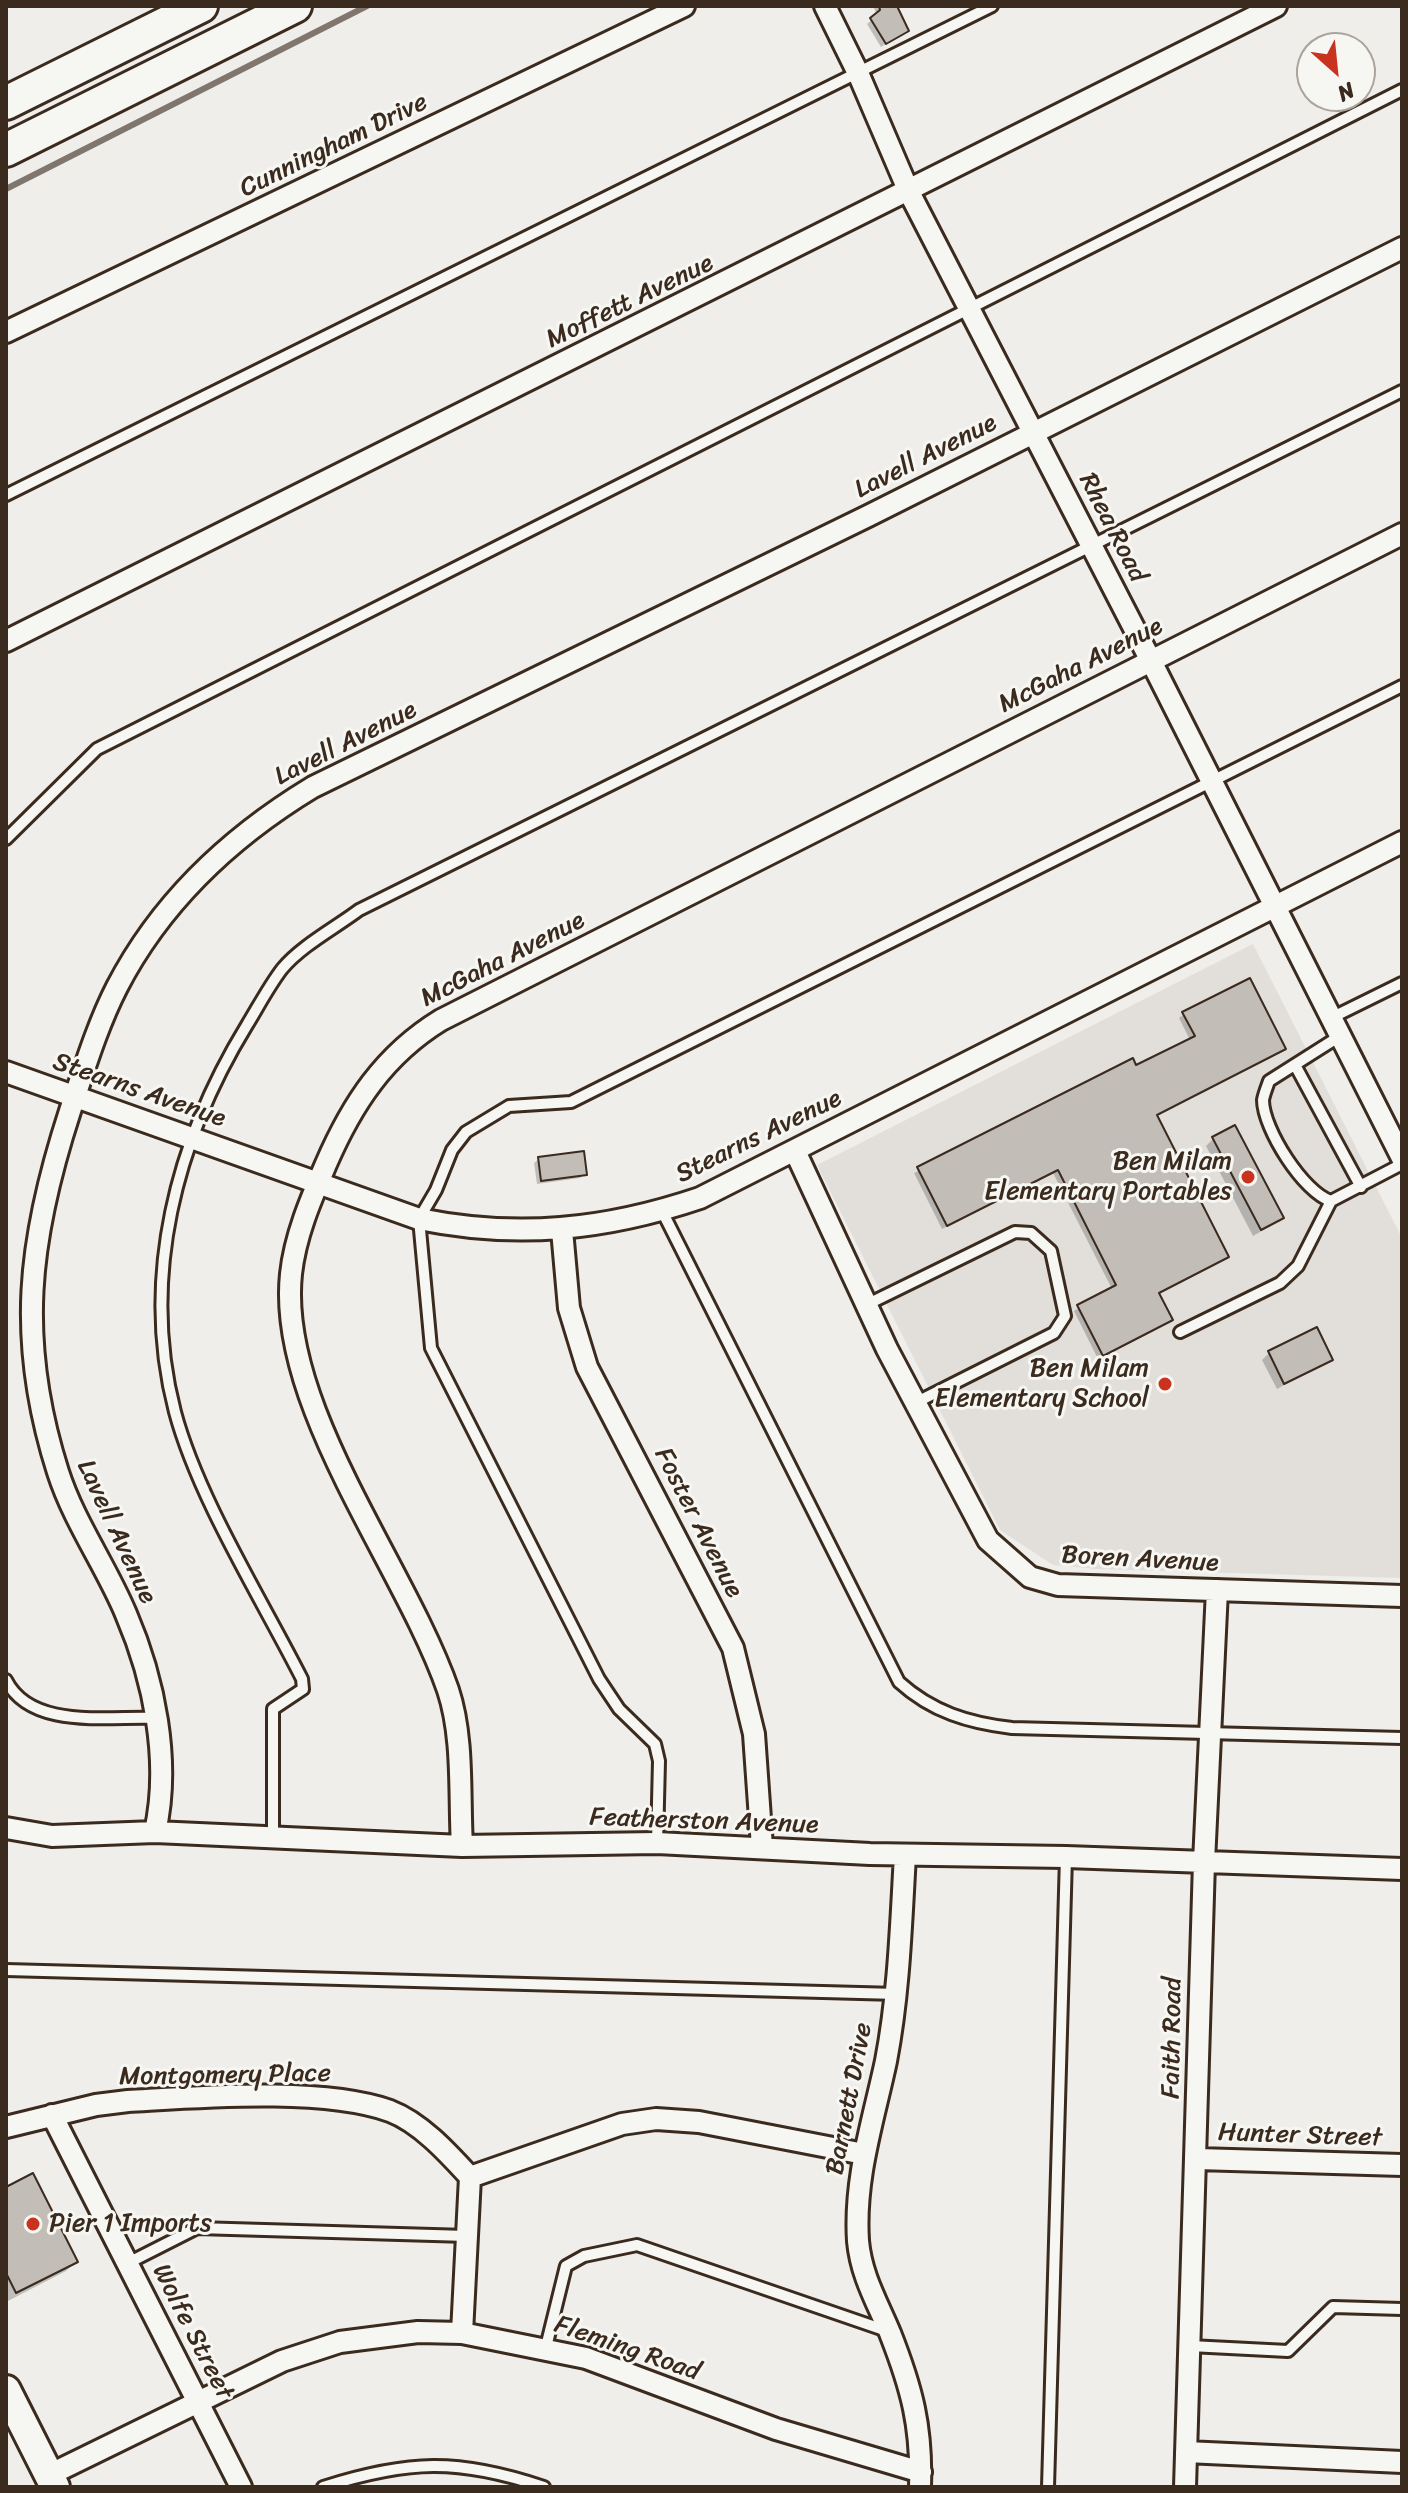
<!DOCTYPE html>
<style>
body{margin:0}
#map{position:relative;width:1408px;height:2493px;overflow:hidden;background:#efeeea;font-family:Sriracha,sans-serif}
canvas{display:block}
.frame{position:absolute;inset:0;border:8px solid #3b2a1e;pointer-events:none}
.north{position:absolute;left:1296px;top:32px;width:80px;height:80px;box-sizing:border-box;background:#f6f6f2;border:2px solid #aba49d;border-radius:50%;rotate:153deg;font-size:22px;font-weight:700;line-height:32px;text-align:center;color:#3b2a1e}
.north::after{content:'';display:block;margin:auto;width:28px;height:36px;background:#c8321e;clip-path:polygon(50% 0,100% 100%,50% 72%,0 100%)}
</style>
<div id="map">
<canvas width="1408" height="2493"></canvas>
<div class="frame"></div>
<div class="north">N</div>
</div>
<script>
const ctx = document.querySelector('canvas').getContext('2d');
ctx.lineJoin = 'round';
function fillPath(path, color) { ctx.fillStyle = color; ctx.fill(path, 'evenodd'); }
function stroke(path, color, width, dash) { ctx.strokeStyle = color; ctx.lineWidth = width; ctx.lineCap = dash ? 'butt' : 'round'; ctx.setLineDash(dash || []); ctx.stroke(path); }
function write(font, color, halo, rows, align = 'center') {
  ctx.font = font + ' Sriracha,sans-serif'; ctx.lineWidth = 6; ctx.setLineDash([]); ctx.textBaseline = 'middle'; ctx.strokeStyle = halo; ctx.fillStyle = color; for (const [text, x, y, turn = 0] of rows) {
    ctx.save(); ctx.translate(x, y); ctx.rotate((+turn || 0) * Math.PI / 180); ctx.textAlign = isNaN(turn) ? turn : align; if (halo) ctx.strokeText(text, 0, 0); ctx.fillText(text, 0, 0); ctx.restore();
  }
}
const built = new Path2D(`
 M1253 944 1402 1238V1578L1097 1569 1053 1565 1000 1530 817 1165Z`);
const shadow = new Path2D(`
 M873 6H895L906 31 881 47 867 24 877 15Z
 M1184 1014 1284 1049 1156 1116 1227 1257 1157 1294 1171 1320 1166 1324 1098 1359 1074 1311 1112 1289 1053 1173 942 1229 914 1173 1190 1040 1179 1018Z
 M1213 1139 1282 1217 1274 1224 1253 1236 1206 1146Z
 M539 1159 585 1174 580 1178 537 1184 534 1163Z
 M1269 1353 1331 1359 1277 1389 1262 1360Z
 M6 2189 76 2261 66 2271 6 2302Z`);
const stream = new Path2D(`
 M6 189 367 6`);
const building = new Path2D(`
 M879 6H897L909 31 886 44 870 18 880 10Z
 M1250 978 1286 1049 1157 1115 1229 1257 1159 1293 1173 1320 1103 1356 1077 1305 1116 1285 1058 1170 947 1226 917 1167 1133 1058 1136 1065 1195 1036 1182 1012Z
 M1235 1125 1284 1218 1261 1230 1212 1137Z
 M584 1151 587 1175 541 1181 538 1157Z
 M1317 1327 1333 1360 1284 1384 1268 1351Z
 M33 2173 78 2262 16 2293 6 2273V2187Z`);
const service = new Path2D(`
 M6 495 992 6
 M6 839 97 749 1402 90
 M1331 1018 1402 983
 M1340 1036 1269 1081C1267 1087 1264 1094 1263 1100 1263 1129 1304 1193 1331 1201L1402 1164
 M1295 1065 1361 1187
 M662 1211 899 1682C932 1712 969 1723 1012 1728L1402 1738
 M866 1305 1015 1232 1031 1233 1051 1251 1065 1316 1054 1333 915 1403
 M1180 1332 1280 1283 1298 1266 1331 1201
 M6 1680C31 1730 108 1716 156 1718
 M273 1837V1709L303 1689 302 1679C261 1598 198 1498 175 1412 140 1278 176 1141 247 1025 258 1007 269 986 282 969 301 946 335 928 359 910L1402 391
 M657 1843 659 1761 655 1744 619 1709 599 1679 431 1348 419 1219 436 1190 452 1150 466 1132 509 1106 571 1102 1402 686
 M6 1970 897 1994
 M128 2263 197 2228 467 2236
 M1190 2346 1288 2351 1333 2307 1402 2309
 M546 2347 566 2266 584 2256 637 2245 887 2331
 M323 2487C408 2460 458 2458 544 2487
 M1048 2487 1066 1857`);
const minor = new Path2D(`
 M825 6 858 73 909 192 1151 661 1402 1158
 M6 332 684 6
 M6 641 1276 6
 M6 1072 419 1219C517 1239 605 1230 700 1198L1402 842
 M795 1151 887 1349 988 1540 1030 1577 1058 1585 1402 1596
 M562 1230 569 1308 587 1367 733 1648 754 1734 762 1847
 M6 1828 52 1836 155 1832 462 1846 657 1843 870 1854 1066 1857 1402 1869
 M155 1832C171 1761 154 1679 126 1614 106 1566 74 1522 58 1472 16 1340 28 1240 70 1111 84 1070 97 1026 117 987 161 902 232 836 313 787L868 516 1402 248
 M462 1846C459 1796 464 1738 448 1690 405 1566 277 1406 291 1274 295 1236 311 1199 326 1164 352 1104 384 1055 441 1020L1402 534
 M905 1855C901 1924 899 1993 886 2061 873 2122 854 2178 858 2241 861 2275 877 2302 890 2333 912 2389 922 2427 920 2487
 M52 2115 241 2487
 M6 2127 96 2105 128 2101C201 2097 322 2087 390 2111 421 2123 448 2153 470 2177L622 2124 656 2119 699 2122 864 2154
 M1197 2159 1402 2165
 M462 2333 470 2177
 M1186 2452 1402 2462
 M49 2475 282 2361 340 2342 418 2332 462 2333 586 2358 776 2429 921 2472
 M1185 2487 1204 1862 1217 1590`);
const secondary = new Path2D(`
 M6 2390 55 2487`);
const primary = new Path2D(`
 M6 103 201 6
 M6 150 295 6`);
const markers = [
 [1248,1177,8,"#c8321e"],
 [1165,1384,8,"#c8321e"],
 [33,2224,8,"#c8321e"]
];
const streetNames = [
 ["Cunningham Drive",334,146,-26],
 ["Moffett Avenue",630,302,-26],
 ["Lavell Avenue",926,457,-27],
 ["Rhea Road",1112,528,63],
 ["McGaha Avenue",1081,666,-27],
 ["Lavell Avenue",346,744,-27],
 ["McGaha Avenue",503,960,-27],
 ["Stearns Avenue",139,1091,19],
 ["Stearns Avenue",759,1137,-26],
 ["Foster Avenue",698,1523,63],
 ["Lavell Avenue",116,1532,65],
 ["Boren Avenue",1140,1560,3],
 ["Featherston Avenue",704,1822,2],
 ["Faith Road",1173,2038,-89],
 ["Montgomery Place",225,2076,-1],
 ["Barnett Drive",850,2099,-79],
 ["Hunter Street",1300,2136,2],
 ["Wolfe Street",192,2332,63],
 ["Fleming Road",627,2349,19]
];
const poiNames = [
 ["Ben Milam",1232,1162],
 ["Elementary Portables",1232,1192],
 ["Ben Milam",1149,1369],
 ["Elementary School",1149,1399],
 ["Pier 1 Imports",49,2224,"left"]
];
fillPath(built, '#e2dfdb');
fillPath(shadow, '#0003');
stroke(stream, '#81766d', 6);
fillPath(building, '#c2bdb7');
stroke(building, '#3b2a1e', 2);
stroke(service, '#3b2a1e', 16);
stroke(minor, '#3b2a1e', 26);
stroke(secondary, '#3b2a1e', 34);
stroke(primary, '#3b2a1e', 38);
stroke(service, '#f6f6f2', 10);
stroke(minor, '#f6f6f2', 20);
stroke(secondary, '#f6f6f2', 28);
stroke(primary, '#f6f6f2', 32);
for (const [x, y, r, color] of markers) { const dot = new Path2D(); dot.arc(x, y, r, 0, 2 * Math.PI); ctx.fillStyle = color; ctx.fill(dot); stroke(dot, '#f6f6f2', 3); }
write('26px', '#3b2a1e', '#f6f6f2', streetNames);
write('26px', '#3b2a1e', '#f6f6f2', poiNames, 'right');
</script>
